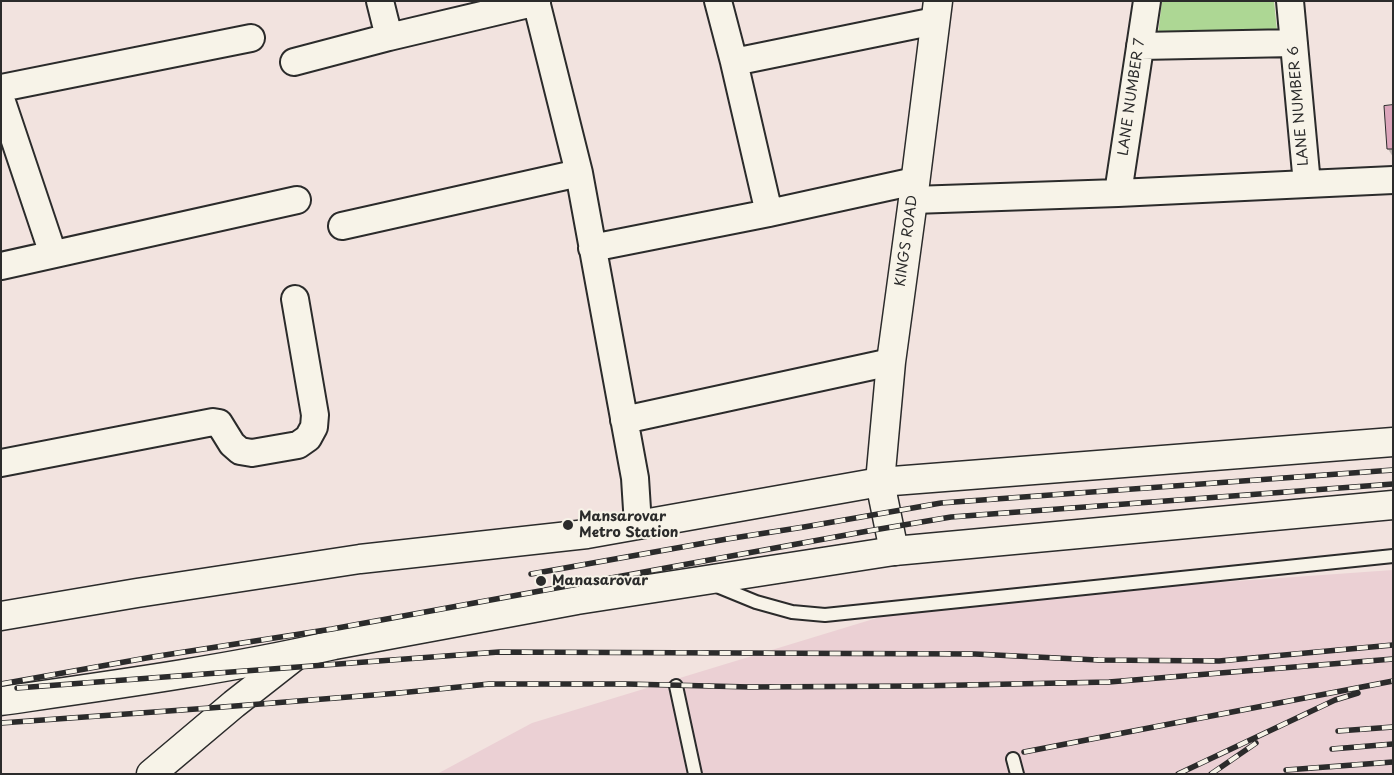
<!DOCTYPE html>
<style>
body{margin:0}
#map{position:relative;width:1394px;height:775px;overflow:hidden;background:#f2e3df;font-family:"Playpen Sans",sans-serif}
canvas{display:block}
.frame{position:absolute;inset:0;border:2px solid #2b2b2b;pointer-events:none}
</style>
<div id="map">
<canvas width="1394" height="775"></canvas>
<div class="frame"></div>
</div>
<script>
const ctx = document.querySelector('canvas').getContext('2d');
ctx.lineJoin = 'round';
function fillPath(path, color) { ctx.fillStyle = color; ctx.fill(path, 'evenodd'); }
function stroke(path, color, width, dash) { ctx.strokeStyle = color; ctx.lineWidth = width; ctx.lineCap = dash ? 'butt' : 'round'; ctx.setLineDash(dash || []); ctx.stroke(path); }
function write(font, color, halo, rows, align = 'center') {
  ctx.font = font + ' "Playpen Sans",sans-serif'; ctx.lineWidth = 4; ctx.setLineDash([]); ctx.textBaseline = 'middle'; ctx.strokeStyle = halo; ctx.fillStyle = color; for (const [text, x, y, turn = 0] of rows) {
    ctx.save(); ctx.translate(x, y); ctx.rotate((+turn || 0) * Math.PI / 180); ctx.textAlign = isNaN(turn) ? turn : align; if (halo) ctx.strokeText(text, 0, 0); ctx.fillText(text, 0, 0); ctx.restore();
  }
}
const built = new Path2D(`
 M1393 570V774H437L532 723 926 603Z`);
const green = new Path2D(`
 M1162 1H1274L1277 30 1158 34Z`);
const shadow = new Path2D(`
 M1393 106V157L1388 149 1385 107Z`);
const building = new Path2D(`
 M1393 105V149H1387L1384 106Z`);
const lane = new Path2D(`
 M712 584 756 602 792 612 825 615 1393 556
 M676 686 695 774
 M1013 759 1017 774`);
const street = new Path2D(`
 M380 1 389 37 537 2
 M536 1 579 173 635 478 638 525
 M718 1 734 62 769 213
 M1290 1 1307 184 1393 180
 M1140 46 1294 43
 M294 62 389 37
 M734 62 935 21
 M1 88 251 38
 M1 99 53 254
 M1118 193 1147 1
 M913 200 1118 193 1307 184
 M342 226 579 173
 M592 248 769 213 915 181
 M1 266 297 200
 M624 420 891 362
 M1 463 213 422 219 423 232 444 240 451 252 453 298 445 308 438 314 427 315 415 295 299`);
const secondary = new Path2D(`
 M894 551 880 482 884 438 891 362 913 200 938 1`);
const primary = new Path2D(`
 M1 616 137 593 360 559 587 534 880 482 1393 442
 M1 701C113 685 224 670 334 645L577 600 894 551 1393 505`);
const highway = new Path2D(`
 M151 774 234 704 299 653`);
const rail = new Path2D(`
 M531 574 727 539 804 527 941 503 1393 470
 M1 684 152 657 332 629 868 531 951 517 1393 484
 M17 688 499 652 975 654 1098 660 1219 661 1393 645
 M1 723 210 708 399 693 489 684H627L750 687 917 686 1109 682 1393 659
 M1338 731 1393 727
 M1332 749 1393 744
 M1024 752 1393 681
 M1286 770 1393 762
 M1178 774 1335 700 1358 693
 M1211 774 1256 743`);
const markers = [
 [568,525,6,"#2b2b2b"],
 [541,581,6,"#2b2b2b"]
];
const streetNames = [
 ["LANE NUMBER 7",1132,97,-82],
 ["LANE NUMBER 6",1299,106,-95],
 ["KINGS ROAD",907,241,-82]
];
const poiNames = [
 ["Mansarovar",579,517],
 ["Metro Station",579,533],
 ["Manasarovar",552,581]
];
fillPath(built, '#ebd0d4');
fillPath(green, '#add794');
fillPath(shadow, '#0003');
fillPath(building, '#dca5bb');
stroke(building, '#2b2b2b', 1);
stroke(lane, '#2b2b2b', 16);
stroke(street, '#2b2b2b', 30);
stroke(secondary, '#2b2b2b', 31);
stroke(primary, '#2b2b2b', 31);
stroke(highway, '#2b2b2b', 31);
stroke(lane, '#f7f3e8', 12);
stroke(street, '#f7f3e8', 26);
stroke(secondary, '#f7f3e8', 28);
stroke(primary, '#f7f3e8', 28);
stroke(highway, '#f7f3e8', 28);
stroke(rail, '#2b2b2b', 5.5);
stroke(rail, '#f7f3e8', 4, [11]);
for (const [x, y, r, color] of markers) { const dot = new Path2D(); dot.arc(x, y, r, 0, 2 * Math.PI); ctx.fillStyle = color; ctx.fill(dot); stroke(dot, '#f7f3e8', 2); }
write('14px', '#2b2b2b', '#f7f3e8', streetNames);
write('bold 14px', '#2b2b2b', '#f7f3e8', poiNames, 'left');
</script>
